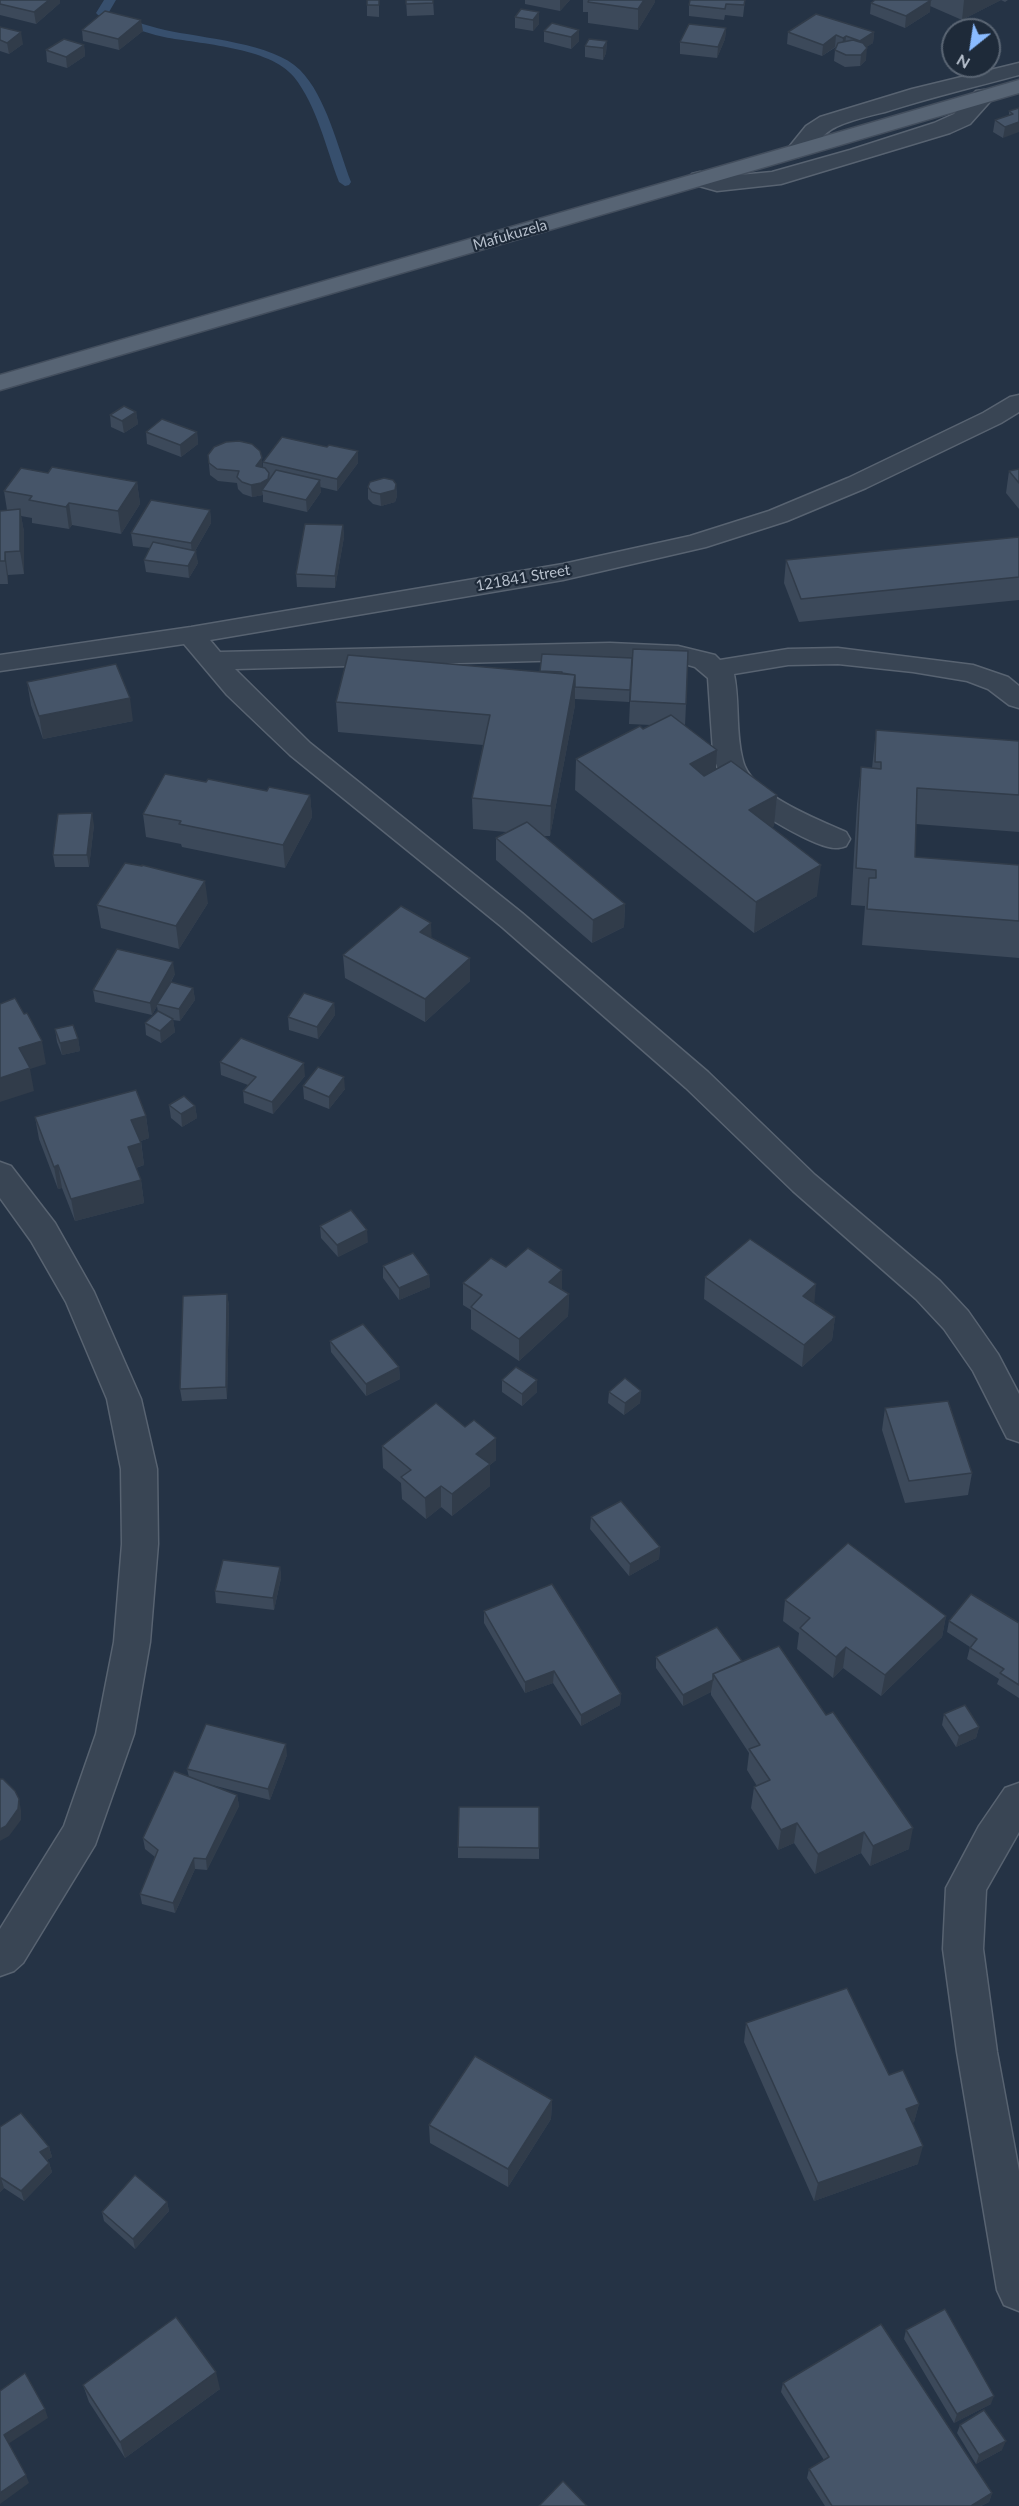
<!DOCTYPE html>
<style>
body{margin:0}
#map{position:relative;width:1019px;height:2506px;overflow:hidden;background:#253345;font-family:Lato,sans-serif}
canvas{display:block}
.north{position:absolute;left:941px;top:18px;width:60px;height:60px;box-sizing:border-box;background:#1e2a39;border:2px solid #5b6674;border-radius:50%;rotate:210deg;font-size:16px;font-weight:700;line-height:24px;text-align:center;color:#b7c0cd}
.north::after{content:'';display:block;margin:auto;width:21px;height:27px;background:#8abbff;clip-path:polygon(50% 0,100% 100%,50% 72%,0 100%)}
</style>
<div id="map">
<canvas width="1019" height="2506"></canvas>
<div class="north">N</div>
</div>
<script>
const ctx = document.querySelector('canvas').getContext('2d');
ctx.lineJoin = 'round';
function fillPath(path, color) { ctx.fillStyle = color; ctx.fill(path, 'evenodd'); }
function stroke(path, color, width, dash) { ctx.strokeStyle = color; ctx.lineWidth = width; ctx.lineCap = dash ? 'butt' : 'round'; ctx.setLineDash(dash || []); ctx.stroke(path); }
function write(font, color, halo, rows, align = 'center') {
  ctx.font = font + ' Lato,sans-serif'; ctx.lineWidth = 4.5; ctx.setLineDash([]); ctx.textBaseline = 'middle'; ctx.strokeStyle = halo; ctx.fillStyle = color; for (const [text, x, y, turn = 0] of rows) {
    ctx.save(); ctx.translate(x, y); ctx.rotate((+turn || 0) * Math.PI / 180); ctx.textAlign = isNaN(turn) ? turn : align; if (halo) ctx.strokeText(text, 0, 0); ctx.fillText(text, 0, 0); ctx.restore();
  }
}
const stream = new Path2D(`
 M104 0H116L109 12C127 18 146 26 165 30 201 38 274 43 300 70 326 96 338 148 351 182L349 185 345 186 339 182C326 148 317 106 294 77 270 47 199 44 164 37 141 32 120 23 98 15L96 13Z`);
const minor = new Path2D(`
 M1019 63V75C974 87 929 98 885 112 869 116 851 120 836 127 817 135 810 162 788 157L785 152 806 126 820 117 912 89Z
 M984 90 992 91 995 96 970 124 950 133 781 184 717 191 692 184 689 179 692 174 700 172 718 177 772 172 850 150 934 123 954 114 976 91Z
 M1019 395V412L1001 423 866 488 787 521 706 547 563 580 210 640 220 652 610 643 678 646 715 655 720 660 788 649 838 648 973 665 1008 677 1019 686V708L1009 705 988 689 967 681 913 672 838 664 788 665 734 674C740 702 735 733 743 761 751 794 817 819 846 832L850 839 846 846C843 847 840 848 837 848 818 850 749 808 734 793 723 782 716 768 713 752L708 678 695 667 678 662 610 659 235 669 310 743 522 913 708 1072 815 1175 940 1281 968 1311 998 1354 1019 1394V1442L1007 1438 973 1371 944 1329 916 1299 793 1191 686 1088 502 927 290 755 227 695 184 644 0 671V655L191 627 563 564 690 536 769 511 848 478 983 413 1010 397Z
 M0 1162 11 1166 55 1223 94 1292 141 1399 157 1469 158 1544 150 1642 134 1734 95 1845 23 1963 14 1971 0 1976V1929L64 1826 96 1734 114 1642 122 1544 121 1469 107 1399 66 1302 31 1241 0 1198Z
 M1019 1783V1832L986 1890 983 1949 997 2052 1019 2171V2311L1004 2305 997 2290 957 2052 943 1949 946 1888 979 1826 1005 1788Z`);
const major = new Path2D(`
 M1019 80V93L0 390V375Z`);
const wall = new Path2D(`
 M0 0H60V3L36 24 0 15Z
 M367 0H379V17L367 16Z
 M406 0H433L434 15 407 16Z
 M525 0H570L560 11 525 4Z
 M583 0H655V2L638 30 588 23V12H583Z
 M745 0 743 17 725 15 724 20 689 16V5Z
 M875 0H1008L1005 2 1001 0 962 20 930 6V12L905 28 870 14 871 3Z
 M539 12V24L533 31 515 28V17Z
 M0 27 23 44 9 54 0 51Z
 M726 28 725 39 717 58 680 54V42Z
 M82 30 143 31 119 50 83 41Z
 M579 30V41L571 49 544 42V31Z
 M788 32H874L873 43 866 47V60L860 66 845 67 834 61 835 50 836 47 822 56 787 44Z
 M607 41 606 53 603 60 585 57V46Z
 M84 45 85 56 67 68 47 62 46 50Z
 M1019 108 1003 138 993 132 995 120 1009 115V111Z
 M136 412 138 424 124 433 111 427 110 415Z
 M146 432H197L198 444 181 457 147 444Z
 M327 447 358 451V463L337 491 320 487 321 492 307 512 263 502V495L252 497 243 494 238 489 237 483 218 481 210 475 208 455 263 467V462Z
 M1019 469V509L1006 493 1009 471Z
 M48 473 137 482 140 504 121 534 72 525 69 529 32 523V518L21 516 24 532V574L8 575V584H0V511L7 510 4 491Z
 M396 484 397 496 395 502 381 506 373 504 368 499V487Z
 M210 510 211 523 195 551 198 563 189 578 146 572 144 560 150 548 133 546 131 533Z
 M343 525 344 537 335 588 297 587 296 574Z
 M1019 537V600L799 622 784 583 786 560Z
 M542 654 632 658 629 702 575 699V705L550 836H544L625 904 624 927 592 943 496 860V838L506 832 473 829 472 798 483 745 338 732 336 702 540 672Z
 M27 682 133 721 43 739 31 705Z
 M630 701 686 704 685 726 716 769 777 795 774 826 772 827 817 896 754 933 575 790 576 759 651 725 629 724Z
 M876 730 1019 741V832L916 824 915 857 1019 865V958L862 945 865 906 851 905 857 804 861 767 872 768Z
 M206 782 267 791 310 795 312 817 285 868 182 847 181 844 146 837 143 814Z
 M94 825 89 867H55L53 855Z
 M208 903 179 949 101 928 97 905Z
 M432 938 470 958V981L425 1022 345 978 343 955Z
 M175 974 171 982 193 988 195 1000 180 1021 173 1020 175 1032 161 1043 146 1035 145 1023 158 1012 157 1006 152 1015 95 1002 93 990Z
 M334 1003 335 1015 318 1039 289 1030 288 1017Z
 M55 1029 78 1039 80 1051 62 1055 57 1042Z
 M220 1062 305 1076 273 1114 244 1103 243 1091 248 1085 221 1075Z
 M303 1086 345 1089 329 1109 304 1099Z
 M169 1105 195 1106 197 1118 182 1127 171 1118Z
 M146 1116 149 1138 141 1141 144 1165 136 1168 141 1180 144 1203 75 1221 62 1188 58 1189 39 1139 35 1117Z
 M320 1226 368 1242 338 1257 321 1238Z
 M383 1266 429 1275 430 1287 399 1300 383 1278Z
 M506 1267 562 1270V1290L569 1294 568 1316 519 1361 471 1329V1310L463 1305V1283Z
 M705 1277 814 1304 835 1317 832 1340 802 1367 704 1299Z
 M227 1294 229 1306 227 1399 182 1401 180 1389Z
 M330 1341 399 1367 400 1379 366 1396 331 1352Z
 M502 1380 537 1392 522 1406 502 1392Z
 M641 1391 640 1403 624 1415 608 1403 609 1392Z
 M885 1408 972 1473 968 1495 905 1503 882 1430Z
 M382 1446 496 1460 490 1465V1486L452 1516 441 1507 426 1519 402 1499 401 1483 383 1468Z
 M591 1517 660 1547 659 1559 629 1576 590 1529Z
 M280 1567 281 1578 274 1610 216 1603 215 1591Z
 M785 1600 946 1616 942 1637 881 1696 843 1668 833 1678 797 1649 799 1633 783 1621Z
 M484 1611 621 1694 620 1705 581 1726 553 1683 525 1693 484 1623Z
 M949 1621 1019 1623V1698L997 1684 999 1679 967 1659 970 1647 947 1632Z
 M656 1657 742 1661 909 1849 870 1866 861 1853 815 1874 794 1843 778 1850 751 1808 754 1787 757 1786 747 1770 749 1753 711 1695V1692L683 1706 656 1668Z
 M944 1714 979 1727 976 1738 956 1747 942 1725Z
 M287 1755 270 1800 212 1785 237 1795 239 1806 207 1870 195 1869 175 1913 142 1904 140 1894 155 1857 145 1849 143 1838 189 1777 187 1769Z
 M539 1807V1859L458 1858V1847Z
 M746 2023 889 2075 919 2104 914 2122 912 2123 918 2164 814 2201 744 2042Z
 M552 2100 551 2119 508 2187 430 2143 429 2125Z
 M0 2127 49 2147 52 2157 47 2160 49 2163 52 2172 24 2201 4 2188 0 2192Z
 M167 2202 169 2211 135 2249 104 2221 102 2212Z
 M906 2330 991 2404 954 2423 904 2339Z
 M783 2383 992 2493 989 2502 981 2506H825L807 2478 809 2469 824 2460 781 2392Z
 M83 2385 220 2389 125 2458 89 2402Z
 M960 2425 1002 2450 976 2464 957 2433Z`);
const shadedWall = new Path2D(`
 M49 0H60V3L36 24 34 12Z
 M560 0H570L560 11Z
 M644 0H655V2L638 30V9Z
 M931 0 930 12 905 28 906 16Z
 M964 0H1001L962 20Z
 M539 12V24L533 31V20Z
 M141 20 143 31 119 50 118 39Z
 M726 28 725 39 717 58 718 47Z
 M579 30V41L571 49V37Z
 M21 32 23 44 9 54 7 43Z
 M874 32 873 43 859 52 860 41Z
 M836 35 835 47 822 56 823 45Z
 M846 36 845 47 842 49 843 38Z
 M607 41 606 53 603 60V48Z
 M84 45 85 56 67 68 66 57Z
 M867 48 866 60 860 66 861 55Z
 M1019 122V132L1003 138 1005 127Z
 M136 412 138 424 124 433 122 421Z
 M197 432 198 444 181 457 180 445Z
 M358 451V463L337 491V479Z
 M262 458 263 470 256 466Z
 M269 473 270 485 262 490 263 495 252 497 251 485Z
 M320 480 321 492 307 512 306 500Z
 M137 482 140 504 121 534 118 511Z
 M396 484 397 496 395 502 381 506 380 494Z
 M69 503 72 525 69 529 66 507Z
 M20 509 24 532V574L20 551Z
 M210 510 211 523 192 556 191 543Z
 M343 525 344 537 335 588V576Z
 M196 551 198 563 189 578 188 566Z
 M5 552 8 575V584L5 561Z
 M575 675V705L550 836 551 806Z
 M130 698 133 721 43 739 39 716Z
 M717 750 715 781 688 795 690 764Z
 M310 795 312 817 285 868 283 845Z
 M777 795 774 826 747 841 749 810Z
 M92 813 94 825 89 867 87 855Z
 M821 865 817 896 754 933 756 902Z
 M205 881 208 903 179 949 176 926Z
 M625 904 624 927 592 943 593 920Z
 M431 923 432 945 420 932Z
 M470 958V981L425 1022V999Z
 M173 962 175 974 158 1004H157V1006L152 1015 150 1003Z
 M193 988 195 1000 180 1021 179 1009Z
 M334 1003 335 1015 318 1039 317 1027Z
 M173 1019 175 1032 161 1043 160 1031Z
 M78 1039 80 1051 62 1055 60 1043Z
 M42 1041 46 1064 30 1069 34 1091 0 1102V1078L19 1048Z
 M304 1063 305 1076 273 1114 272 1102Z
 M344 1077 345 1089 329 1109V1097Z
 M195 1106 197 1118 182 1127 181 1114Z
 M146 1116 149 1138 135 1143 131 1120Z
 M141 1143 144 1165 131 1169 128 1147Z
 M58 1165 62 1188 58 1189 54 1167Z
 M141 1180 144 1203 75 1221 71 1199Z
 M367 1230 368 1242 338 1257 337 1245Z
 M562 1270V1292L549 1282Z
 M429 1275 430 1287 399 1300V1288Z
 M816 1284 814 1307 803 1296Z
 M227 1294 229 1306 227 1399 226 1387Z
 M569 1294 568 1316 519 1361V1339Z
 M835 1317 832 1340 802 1367 804 1345Z
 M399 1367 400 1379 366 1396V1384Z
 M537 1380V1392L522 1406V1394Z
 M641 1391 640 1403 624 1415 625 1403Z
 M496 1438V1460L490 1465V1486L452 1516V1494L476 1454Z
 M441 1486V1507L426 1519 425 1498Z
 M660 1547 659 1559 629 1576 630 1564Z
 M280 1567 281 1578 274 1610 273 1598Z
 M946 1616 942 1637 881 1696 885 1675Z
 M846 1647 843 1668 833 1678 836 1657Z
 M554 1671 553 1683 525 1693V1682Z
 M713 1680 711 1692 683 1706V1695Z
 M621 1694 620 1705 581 1726V1715Z
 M979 1727 976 1738 956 1747 959 1736Z
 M286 1744 287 1755 270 1800 268 1789Z
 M237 1795 239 1806 207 1870 206 1859Z
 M19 1799 21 1810V1820L9 1836 0 1841V1829Z
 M797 1823 794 1843 778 1850 781 1830Z
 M913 1828 909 1849 870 1866 873 1846Z
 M864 1832 861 1853 815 1874 818 1854Z
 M194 1858 195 1869 175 1913 173 1903Z
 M552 2100 551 2119 508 2187V2169Z
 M919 2104 914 2122 901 2127 906 2109Z
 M923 2146 918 2164 814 2201 818 2183Z
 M49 2147 52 2157 43 2162 40 2152Z
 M49 2163 52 2172 24 2201 21 2191Z
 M1 2178 4 2188 0 2192V2179Z
 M167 2202 169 2211 135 2249 133 2239Z
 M216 2372 220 2389 125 2458 120 2442Z
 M994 2396 991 2404 954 2423 957 2414Z
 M45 2409 48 2418 8 2444 4 2435Z
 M1006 2441 1002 2450 976 2464 979 2455Z
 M26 2475 29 2483 0 2504V2493Z
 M992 2493 989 2502 981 2506H971Z`);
const building = new Path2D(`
 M0 0H49L34 12 0 4Z
 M367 0H379V5H367Z
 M406 0H433V3L406 4Z
 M589 0H644L638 9 588 2Z
 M690 0H745L744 5 726 4 725 9 689 5Z
 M875 0H931L906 16 871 3Z
 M521 9 539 12 533 20 515 17Z
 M105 11 141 20 118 39 82 30Z
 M816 14 874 32 860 41 846 36 843 38 836 35 823 45 788 32Z
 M552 23 579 30 571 37 544 31Z
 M689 24 726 28 718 47 680 42Z
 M0 27 21 32 7 43 0 40Z
 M64 39 84 45 66 57 46 50Z
 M589 39 607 41 603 48 585 46Z
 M853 40 863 43 867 48 861 55H846L835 50 838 43Z
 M1019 108V122L1005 127 995 120 1013 114 1009 111Z
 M124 406 136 412 122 421 110 415Z
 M162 419 197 432 180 445 146 432Z
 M282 437 327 447 329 445 358 451 337 479 263 462Z
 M239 441 252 444 260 451 262 458 256 466 265 468 269 473 268 479 261 483 251 485 242 482 237 477 239 471 217 469 209 463 208 455 214 447 226 442Z
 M52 467 137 482 118 511 69 503 66 507 29 500 32 496 4 491 21 468 48 473Z
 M1019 469V483L1009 471Z
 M276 470 320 480 306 500 262 490Z
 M384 478 393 480 396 484 395 490 380 494 372 492 368 487 370 482Z
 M151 500 210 510 191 543 131 533Z
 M20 509V551L5 552V561H0V511Z
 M305 524 343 525 335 576 296 574Z
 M1019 537V577L801 599 786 560Z
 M153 542 196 551 188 566 144 560Z
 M633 649 688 651 686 704 630 701Z
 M542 654 632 658 630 690 575 687V675L562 673V672L540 671Z
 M348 655 575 675 551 806 472 798 490 715 336 702Z
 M116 664 130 698 39 716 27 682Z
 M671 715 717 750 690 764 704 776 731 761 777 795 749 810 821 865 756 902 576 759 640 726 643 729Z
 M876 730 1019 741V795L917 788 915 857 1019 865V921L867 909 869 878H876V870L856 868 861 767 881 769V762H875Z
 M165 774 206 782 208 779 267 791 269 787 310 795 283 845 179 824 181 821 143 814Z
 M92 813 87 855H53L58 814Z
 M527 822 625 904 593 920 496 838Z
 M125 863 142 866V865L205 881 176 926 97 905Z
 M401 906 431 923 420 932 470 958 425 999 343 955Z
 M117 949 173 962 150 1003 93 990Z
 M171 982 193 988 179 1009 157 1004Z
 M304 993 334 1003 317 1027 288 1017Z
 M15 998 24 1014 27 1013 42 1041 19 1048 30 1068 0 1078V1004Z
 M158 1011 173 1019 160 1031 145 1023Z
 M73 1025 78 1039 60 1043 55 1029Z
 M241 1038 304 1063 272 1102 243 1091 256 1077 220 1062Z
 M318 1067 344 1077 329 1097 303 1086Z
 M136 1090 146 1116 131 1120 141 1143 128 1147 141 1180 71 1199 58 1165 54 1167 35 1117Z
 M184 1096 195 1106 181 1114 169 1105Z
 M351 1210 367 1230 337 1245 320 1226Z
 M750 1239 816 1284 803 1296 835 1317 804 1345 705 1277Z
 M528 1248 562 1270 549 1282 569 1294 519 1339 471 1307 482 1295 463 1283 491 1258 506 1267Z
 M413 1253 429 1275 399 1288 383 1266Z
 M227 1294 226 1387 180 1389 183 1296Z
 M363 1324 399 1367 366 1384 330 1341Z
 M516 1367 537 1380 522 1394 502 1380Z
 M625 1378 641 1391 625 1403 609 1392Z
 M948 1401 972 1473 909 1481 885 1408Z
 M436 1403 465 1427 474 1420 496 1438 476 1454 490 1464 452 1494 441 1486 425 1498 401 1477 411 1470 382 1446Z
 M621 1501 660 1547 630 1564 591 1517Z
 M848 1543 946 1616 885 1675 846 1647 836 1657 800 1628 810 1618 785 1600Z
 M223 1560 280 1567 273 1598 215 1591Z
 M552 1584 621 1694 581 1715 554 1671 525 1682 484 1611Z
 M971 1594 1019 1623V1685L1000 1673 1004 1669 970 1648 977 1639 949 1621Z
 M717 1627 742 1661 713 1674V1680L683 1695 656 1657Z
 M779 1646 826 1715 833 1712 913 1828 873 1846 864 1832 818 1854 797 1823 781 1830 754 1787 770 1780 749 1749 760 1745 713 1674Z
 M965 1705 979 1727 959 1736 944 1714Z
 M206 1724 286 1744 268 1789 187 1769Z
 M174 1771 237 1795 206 1859 194 1858 173 1903 140 1894 158 1850 143 1838Z
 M0 1779H3L15 1791 19 1799 18 1809 6 1826 0 1829Z
 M459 1807H539V1848L458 1847Z
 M847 1988 889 2075 903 2070 919 2104 906 2109 923 2146 818 2183 746 2023Z
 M475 2056 552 2100 508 2169 429 2125Z
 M21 2113 49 2147 40 2152 49 2163 21 2191 1 2178 0 2179V2127Z
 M135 2175 167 2202 133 2239 102 2212Z
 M945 2309 994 2396 957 2414 906 2330Z
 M176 2317 216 2372 120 2442 83 2385Z
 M881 2324 992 2493 971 2506H832L809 2469 829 2457 783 2383Z
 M25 2373 45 2409 4 2435 26 2475 0 2493V2391Z
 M984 2410 1006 2441 979 2455 960 2425Z
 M563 2481 587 2506H539Z`);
const farStreetnames = [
 ["Mafukuzela",510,235,-16],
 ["121841 Street",523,578,-10]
];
fillPath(stream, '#374f6d');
stroke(minor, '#586371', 3);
stroke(major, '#434e5d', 3);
fillPath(minor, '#394554');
fillPath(major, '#576474');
fillPath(wall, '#3c495a');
fillPath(shadedWall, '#313c4a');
fillPath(building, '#465569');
stroke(building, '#313c4a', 1.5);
write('15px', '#b7c0cd', '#1e2a39', farStreetnames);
</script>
